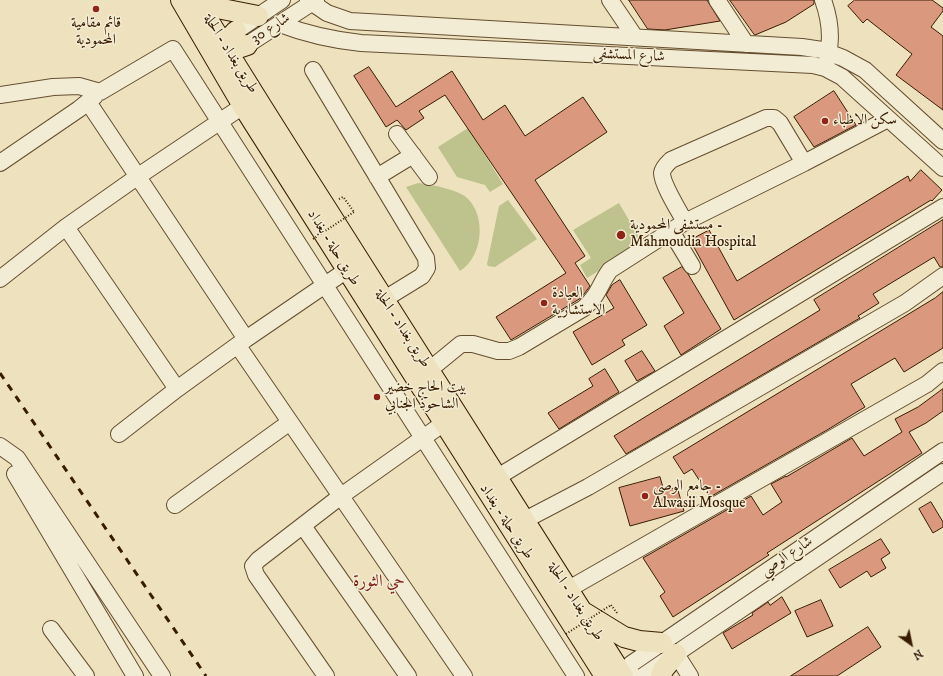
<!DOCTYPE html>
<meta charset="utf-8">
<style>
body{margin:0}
#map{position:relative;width:943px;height:676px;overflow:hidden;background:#ede2bd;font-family:"IM FELL DW Pica",serif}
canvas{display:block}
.north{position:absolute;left:891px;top:624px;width:40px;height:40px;-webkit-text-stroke:3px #f3ecd4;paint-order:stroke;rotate:147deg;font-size:11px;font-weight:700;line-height:16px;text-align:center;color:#381c01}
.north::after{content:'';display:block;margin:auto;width:14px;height:18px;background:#381c01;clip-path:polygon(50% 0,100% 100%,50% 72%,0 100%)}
</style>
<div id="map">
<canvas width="943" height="676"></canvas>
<div class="north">N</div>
</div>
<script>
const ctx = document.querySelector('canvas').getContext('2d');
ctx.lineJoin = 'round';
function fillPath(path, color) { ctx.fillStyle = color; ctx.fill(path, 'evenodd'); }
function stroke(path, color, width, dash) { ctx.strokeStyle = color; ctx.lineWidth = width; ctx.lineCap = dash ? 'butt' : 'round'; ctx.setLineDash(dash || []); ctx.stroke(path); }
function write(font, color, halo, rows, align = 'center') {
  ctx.font = font + ' "IM FELL DW Pica",Amiri,serif'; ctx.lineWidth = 3; ctx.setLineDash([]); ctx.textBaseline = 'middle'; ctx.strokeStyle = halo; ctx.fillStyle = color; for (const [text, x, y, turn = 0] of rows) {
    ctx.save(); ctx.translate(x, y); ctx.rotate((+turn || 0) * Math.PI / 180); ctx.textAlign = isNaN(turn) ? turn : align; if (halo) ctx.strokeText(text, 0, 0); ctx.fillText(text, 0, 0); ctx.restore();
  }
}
const green = new Path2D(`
 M468 128 503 184 490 192 485 185 457 177 438 147Z
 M418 183C429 184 458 190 466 197 487 215 483 257 460 271L406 187Z
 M508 200 537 239 495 267 488 266 487 264 499 206Z
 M619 203 643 244 587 278 580 265 591 258 573 230Z`);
const building = new Path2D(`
 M629 0H707L720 21 665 30 648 29Z
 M730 0H814V4L786 22 755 35Z
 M855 0H932L943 8V11L931 27 943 36V110L896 75 912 54 867 19 863 23 848 6Z
 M369 67 396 107 452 71 483 120 505 105 525 136 583 97 607 132 535 180 585 256 575 263 590 286 581 298 511 340 496 317 566 273 445 95 419 111 424 118 406 130 397 120 386 127 354 76Z
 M834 91 856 125 814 147 794 117Z
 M921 170 942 190 932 201 931 200 734 320 690 240 709 230 737 281 908 176 910 181Z
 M943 220V267H940L934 257 873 294 879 303 858 316 860 318 626 454 614 436 820 310 814 300Z
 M682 267 688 274 721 329 681 355 664 326 684 313 663 278Z
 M620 280 647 325 622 340 625 345 592 365 573 332 614 308 606 295 612 285Z
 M943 292V348L904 372 895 358 851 384 865 407 827 430 710 497 692 469 684 474 673 457 935 298Z
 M642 351 655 371 637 381 625 361Z
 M605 369 619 392 559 429 548 413 593 386 589 379Z
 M943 389V411L926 423 909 432 922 453 767 553 769 555 673 617 660 596 665 592 643 558 751 496 763 515 782 502 771 484 786 476V477L852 438 864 456 902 432 895 419 918 407Z
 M660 477 664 491 677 487 684 511 630 526 619 488Z
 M931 502 943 522V527L933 533 919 509Z
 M881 539 890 553 881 559 886 568 871 577 867 571 840 588 829 570Z
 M782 597 791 613 732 649 723 633 753 615 752 613 768 602 770 605Z
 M821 600 833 626 807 637 795 611Z
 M868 627 881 647 837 676H791Z`);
const path = new Path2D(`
 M339 199 343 197 344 198 354 212
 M611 605 617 613`);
const minor = new Path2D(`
 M282 0 236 31 234 34 236 42 243 46 247 45 316 0
 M308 0 327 13 350 21 802 47 822 50 843 58 865 70 943 141
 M610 0 635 37
 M717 0 746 44
 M823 0C830 19 832 41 827 61
 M280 24C306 34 333 40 361 43L813 65 825 68 842 77 943 168
 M313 70 426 258 427 268 422 276 383 300
 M0 95 53 87 79 86 100 92 173 49 576 676
 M88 102 246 339
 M397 134 429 177
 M0 163 79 109 95 96
 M377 177 413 155
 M685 222C679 211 662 184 662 173 663 167 667 164 671 160L766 118H774L780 123 804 163
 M66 227 177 389
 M671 231 692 266
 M0 279 66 227 137 177 243 106
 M238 346 464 676
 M428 371 461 344H473L498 351H509L519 347 584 308C599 295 599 285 610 270L685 222 804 163 888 119
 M119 434 177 389 246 339 347 270
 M0 446 17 458 162 676
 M15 474 135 676
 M496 478 943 207
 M175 505 290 422
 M523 521 588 487 905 303 943 276
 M303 526 408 676
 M567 590 927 384 943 371
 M51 629 86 676
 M676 654 690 676
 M326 676 256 575 253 566 258 560 341 496 444 423
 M632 676 629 669 631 664 943 451
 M643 676 943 472`);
const major = new Path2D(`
 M181 0 243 106 605 676
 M196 0C238 70 282 139 326 208 424 365 523 521 623 676
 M201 0 222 9 258 16
 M214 52 232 50 247 45
 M221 58 223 45 236 31
 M585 613 624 637 639 641 662 643
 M661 676 663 670 676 654`);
const rail = new Path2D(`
 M0 373 206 676`);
const pathBridge = new Path2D(`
 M313 239 354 212
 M566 634 611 605`);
const markers = [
 [96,9,4,"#8f2418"],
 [825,121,4,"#8f2418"],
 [621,235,5,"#8f2418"],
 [544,303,4,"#8f2418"],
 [377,397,4,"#8f2418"],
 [645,496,4,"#8f2418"]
];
const poiNames = [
 ["قائم مقامية",96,24,"center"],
 ["المحمودية",96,41,"center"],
 ["سكن الاطباء",833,121],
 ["مستشفى المحمودية -",630,226],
 ["Mahmoudia Hospital",630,243],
 ["العيادة",552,294],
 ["الاستشارية",552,311],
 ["بيت الحاج خضير",385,388],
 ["الشاحوذ الجنابي",385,405],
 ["جامع الوصي -",653,487],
 ["Alwasii Mosque",653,504]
];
const streetNames = [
 ["شارع 30",271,29,-33],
 ["طريق بغداد - الحلة",230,54,58],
 ["شارع المستشفى",629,56,3],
 ["طريق حلة - بغداد",333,248,58],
 ["طريق بغداد - الحلة",402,329,57],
 ["طريق حلة - بغداد",506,522,57],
 ["شارع الوصي",787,557,-34],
 ["طريق بغداد - الحلة",575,602,57]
];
const quarterNames = [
 ["حي الثورة",379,582]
];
fillPath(green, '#bec28d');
fillPath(building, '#da997e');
stroke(building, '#381c01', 1);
stroke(minor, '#654e30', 18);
stroke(major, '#381c01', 22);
stroke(path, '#381c01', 2, [1, 2]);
stroke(minor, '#f3ecd4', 16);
stroke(major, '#ede2bd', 20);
stroke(rail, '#381c01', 3, [7, 7]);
stroke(pathBridge, '#381c01', 2, [1, 2]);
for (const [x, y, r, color] of markers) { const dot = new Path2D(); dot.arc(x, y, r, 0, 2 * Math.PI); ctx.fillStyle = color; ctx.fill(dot); stroke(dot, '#f3ecd4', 1.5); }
write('15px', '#381c01', '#f3ecd4', poiNames, 'left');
write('15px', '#381c01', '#f3ecd4', streetNames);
write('17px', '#7a1f14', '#f3ecd4', quarterNames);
</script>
